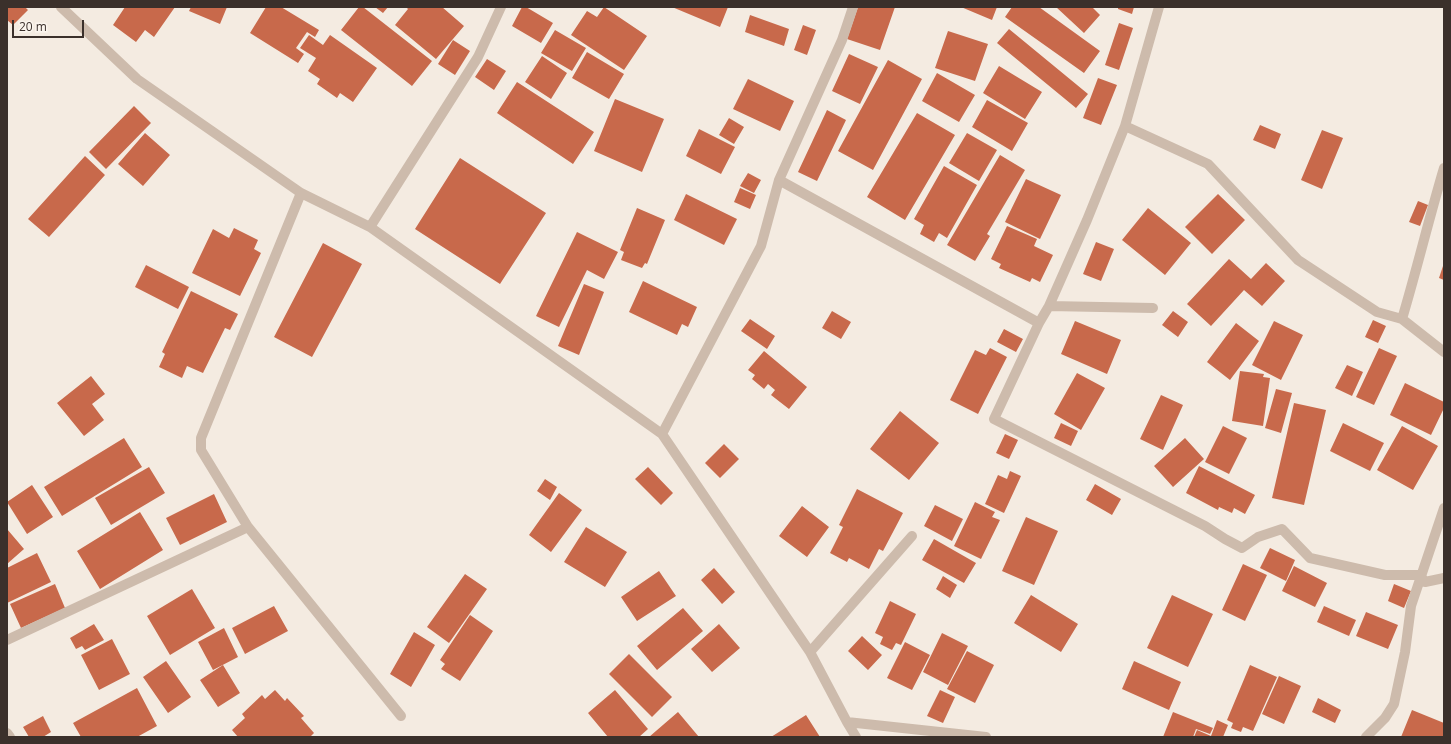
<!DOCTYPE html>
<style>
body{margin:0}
#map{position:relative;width:1451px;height:744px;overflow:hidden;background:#f4ebe1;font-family:"Open Sans",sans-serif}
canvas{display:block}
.frame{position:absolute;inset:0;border:8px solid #3b302b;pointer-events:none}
.scale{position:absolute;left:12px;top:20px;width:72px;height:18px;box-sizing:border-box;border:2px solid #3b302b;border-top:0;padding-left:5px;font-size:12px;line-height:14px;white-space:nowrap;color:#3b302b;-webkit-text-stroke:3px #fbf5ee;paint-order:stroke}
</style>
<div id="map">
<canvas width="1451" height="744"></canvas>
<div class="frame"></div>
<div class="scale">20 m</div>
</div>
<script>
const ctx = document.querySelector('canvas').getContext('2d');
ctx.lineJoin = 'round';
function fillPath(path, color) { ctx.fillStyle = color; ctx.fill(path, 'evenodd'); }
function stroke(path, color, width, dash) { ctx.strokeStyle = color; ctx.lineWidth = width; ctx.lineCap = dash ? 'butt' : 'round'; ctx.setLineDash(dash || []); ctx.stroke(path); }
const building = new Path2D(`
 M7 7H25L28 10 13 25 7 20Z
 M125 7H175L154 37 145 30 136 42 113 25Z
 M191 7H227L220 24 189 11Z
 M266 7H281L319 30 315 37 307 32 296 48 304 54 298 63 250 33Z
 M359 7H363L432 61 412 86 341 30Z
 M375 7H388L383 13Z
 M406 7H442L464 26 436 59 395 25 408 9Z
 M522 7H526L553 23 541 43 512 26Z
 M604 7 647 36 624 70 571 35 587 11 597 17Z
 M672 7H728L720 27Z
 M858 7H895L880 50 847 39Z
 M961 7H997L992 20Z
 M1012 7H1039L1100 51 1084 73 1005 17Z
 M1056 7H1092L1100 15 1084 33Z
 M1118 7H1134L1132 14 1118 9Z
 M750 15 789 29 784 46 745 32Z
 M1119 23 1133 28 1119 70 1105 65Z
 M803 25 816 30 807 55 794 50Z
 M1009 29 1088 94 1076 108 997 43Z
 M555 30 586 48 572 71 541 53Z
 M948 31 988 44 975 81 935 68Z
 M309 35 323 45 330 35 377 68 353 102 340 93 337 98 317 84 320 79 308 71 316 58 300 48Z
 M453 40 470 51 455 75 438 64Z
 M587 52 624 74 609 99 572 78Z
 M849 54 878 67 860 104 832 91Z
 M542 56 567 73 551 99 525 82Z
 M487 59 506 71 494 90 475 77Z
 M888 60 922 79 873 170 838 151Z
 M999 66 1042 92 1025 119 983 93Z
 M937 73 975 95 959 122 922 101Z
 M1098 78 1117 85 1101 125 1083 118Z
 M748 79 794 101 780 131 733 109Z
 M517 82 594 132 573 164 497 113Z
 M615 99 664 119 642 172 594 151Z
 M987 100 1028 123 1012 151 972 127Z
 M134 106 151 123 106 169 89 152Z
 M827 110 846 120 817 181 798 172Z
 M917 113 955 135 905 220 867 197Z
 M729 118 744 127 734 144 719 135Z
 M1260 125 1281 134 1275 149 1253 140Z
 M699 129 735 147 721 174 686 156Z
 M1322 130 1343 138 1322 189 1301 180Z
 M145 133 170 155 143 186 118 164Z
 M967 133 997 150 979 181 949 163Z
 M1000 155 1025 170 987 234 990 236 975 261 947 245Z
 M85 156 105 175 49 237 28 219Z
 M460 158 546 213 500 284 415 229Z
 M944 166 977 185 947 238 939 233 934 242 920 234 924 225 914 219Z
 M748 173 761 180 754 193 740 186Z
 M1026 179 1061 195 1040 239 1005 222Z
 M740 188 756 195 750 209 734 202Z
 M686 194 737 219 724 245 674 220Z
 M1218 194 1245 220 1212 254 1185 227Z
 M1418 201 1428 205 1420 226 1409 222Z
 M637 208 665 220 647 264 645 263 642 268 621 260 624 252 620 250Z
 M1148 208 1191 243 1165 275 1122 240Z
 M1007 226 1037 239 1034 246 1053 255 1040 282 1032 278 1030 282 999 268 1001 264 991 259Z
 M234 228 258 240 254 249 261 253 240 296 192 273 213 229 229 238Z
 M577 232 618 252 604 279 587 270 559 327 536 316Z
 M1096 242 1114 249 1101 281 1083 274Z
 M323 243 362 264 312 357 274 337Z
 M1229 259 1251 279 1266 263 1285 281 1262 306 1244 290 1211 326 1187 304Z
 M1444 263V280L1439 278Z
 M146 265 189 287 178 309 135 287Z
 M643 281 697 307 688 327 682 324 677 335 629 312Z
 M584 284 604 292 579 355 558 346Z
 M191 291 238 314 230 330 225 328 203 373 187 366 182 378 159 367 165 354 162 352Z
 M832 311 851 322 841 339 822 328Z
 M1173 311 1188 322 1178 337 1162 325Z
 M750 319 775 336 767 349 741 331Z
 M1373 320 1386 326 1378 343 1365 337Z
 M1075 321 1121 340 1107 374 1061 354Z
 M1274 321 1303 335 1281 380 1252 365Z
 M1236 323 1259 341 1230 380 1207 362Z
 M1004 329 1023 339 1016 352 997 342Z
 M990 348 1007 357 978 414 950 400 975 350 986 355Z
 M1379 348 1397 356 1374 405 1356 397Z
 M764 351 807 387 789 409 771 395 775 390 768 384 764 389 752 379 755 375 748 370Z
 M1347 365 1363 372 1352 396 1335 388Z
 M1240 371 1264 374 1263 377 1270 378 1263 426 1232 421Z
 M1077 373 1105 388 1081 430 1054 414Z
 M91 376 105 394 92 404 104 420 84 436 57 403Z
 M1405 383 1444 402V408L1431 435 1390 415Z
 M1276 389 1292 393 1281 433 1265 428Z
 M1161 395 1183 405 1163 450 1140 439Z
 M1294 403 1326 410 1304 505 1272 498Z
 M900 411 939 443 909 480 870 449Z
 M1061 423 1078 431 1071 446 1054 438Z
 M1343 423 1384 443 1370 471 1330 451Z
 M1223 426 1247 438 1229 474 1205 462Z
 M1402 426 1438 446 1413 490 1377 470Z
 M1005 434 1018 440 1009 459 996 453Z
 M124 438 142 467 62 516 44 487Z
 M1185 438 1204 459 1173 487 1154 466Z
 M724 444 739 459 720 478 705 463Z
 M1199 466 1255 495 1245 514 1234 508 1232 513 1219 507 1218 510 1186 493Z
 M149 467 165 493 111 525 95 498Z
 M648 467 673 493 661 505 635 479Z
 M1010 471 1021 476 1004 513 985 504 998 475 1007 479Z
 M545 479 557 487 550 500 537 491Z
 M1095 484 1121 499 1112 515 1086 500Z
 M32 485 53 517 27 534 7 502Z
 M857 489 903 513 883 551 879 549 869 569 849 558 847 562 830 553 843 527 839 525Z
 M559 493 582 510 551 552 529 535Z
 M214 494 227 522 180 545 166 518Z
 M975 502 995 512 992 517 1000 520 981 559 954 546Z
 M935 505 963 519 952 541 924 526Z
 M802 506 829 527 807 557 779 536Z
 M140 512 163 550 100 589 77 551Z
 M1026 517 1058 531 1034 585 1002 571Z
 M586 527 627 552 605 587 564 562Z
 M7 529 24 549 7 564Z
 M934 539 976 563 964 583 922 560Z
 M1270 548 1295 560 1286 581 1260 568Z
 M37 553 51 582 7 603V568Z
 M1243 564 1267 575 1245 621 1222 610Z
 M1294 566 1327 583 1315 607 1282 591Z
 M714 568 735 592 722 604 701 580Z
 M659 571 676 596 637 621 621 597Z
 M465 574 487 589 449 643 427 627Z
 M943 576 957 585 950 598 936 589Z
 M55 584 65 608 21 628 10 604Z
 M1394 584 1411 591 1404 608 1388 601Z
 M192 589 215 628 170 655 147 616Z
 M1031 595 1078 624 1061 652 1014 623Z
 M1172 595 1213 614 1188 667 1147 648Z
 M890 601 916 614 901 645 896 643 892 650 880 644 883 637 875 633Z
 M274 606 288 631 245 654 232 628Z
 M1324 606 1356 620 1349 636 1317 622Z
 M683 608 703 631 657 670 637 646Z
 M1366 612 1398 625 1388 649 1356 636Z
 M470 615 493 631 460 681 441 669 445 664 440 660Z
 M94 624 104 640 85 650 82 646 76 649 70 638Z
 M719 624 740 648 712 672 691 649Z
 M224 628 238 657 213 670 198 642Z
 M414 632 435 645 411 687 390 674Z
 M942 633 968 646 948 685 923 672Z
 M862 636 882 655 868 670 848 651Z
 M112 639 130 674 99 690 81 655Z
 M905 642 930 655 912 690 887 678Z
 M967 651 994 665 975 703 947 689Z
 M629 654 672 697 652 717 609 674Z
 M166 661 191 697 168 713 143 677Z
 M1134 661 1181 682 1169 710 1122 689Z
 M223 665 240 693 218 707 200 680Z
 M1250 665 1277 677 1253 731 1243 727 1241 732 1231 728 1233 723 1227 720Z
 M1279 676 1301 686 1284 724 1262 714Z
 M137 688 157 726 137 737H81L73 723Z
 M275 690 285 701 287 698 304 716 301 718 314 733 310 737H238L232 730 245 718 242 714 262 695 265 699Z
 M615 690 648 729 639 737H608L588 713Z
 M940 690 955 697 943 723 927 716Z
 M1318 698 1341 710 1335 723 1312 712Z
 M1412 710 1444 723V737H1401Z
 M678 712 699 737H649Z
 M1173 712 1213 728 1210 734 1196 729 1193 737H1163Z
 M806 715 820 737H771Z
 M43 716 51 732 43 737H29L23 727Z
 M1217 720 1228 725 1223 737H1194L1197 730 1211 736Z`);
const minor = new Path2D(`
 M61 7 137 79 301 193 370 227 662 434 810 652 847 722 856 737
 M1159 7 1125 126 1087 220 1049 306 1039 323 994 419 1205 526 1225 539 1242 548 1258 537 1282 529 1310 558 1385 575H1420L1425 582 1444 578
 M1125 126 1208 164 1298 260 1377 312 1402 319
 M1444 168C1429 218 1417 269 1402 319L1444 352
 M779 180 1039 323
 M370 227 478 57 501 7
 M1049 306 1153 308
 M662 434 761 246 779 180 842 40 853 7
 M248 527 401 716
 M7 640 248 527 201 450V438L301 193
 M810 652 912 536
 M847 722 986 737
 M7 733 10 737
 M1366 737 1385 718 1394 704 1405 652 1411 606 1444 508`);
fillPath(building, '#c8694b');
stroke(minor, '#cdbbac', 10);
</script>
